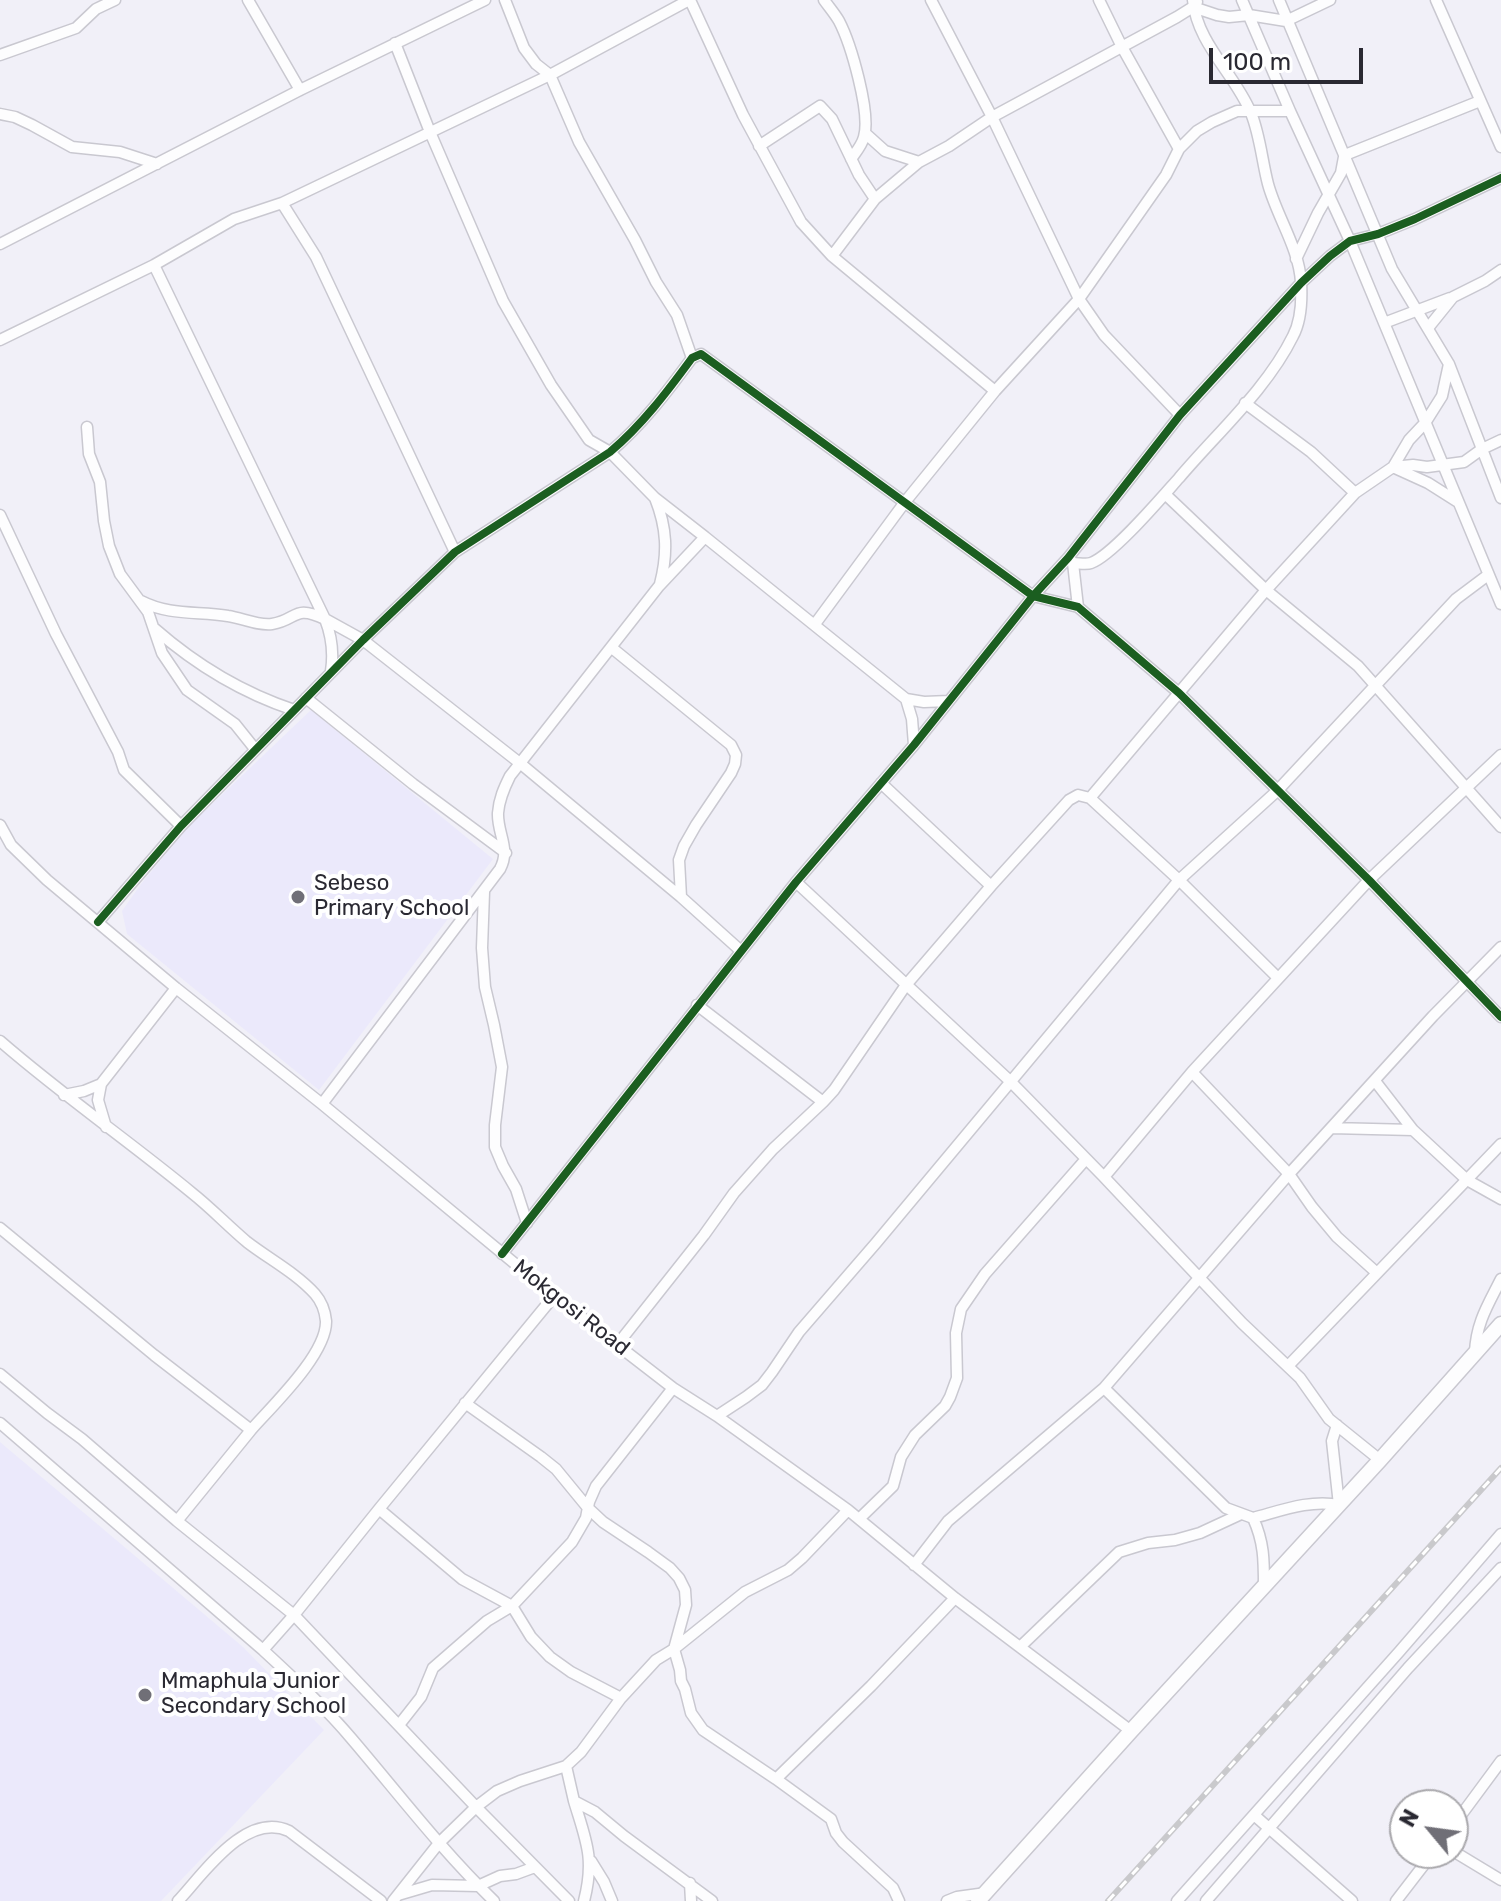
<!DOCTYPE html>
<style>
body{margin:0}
#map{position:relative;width:1501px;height:1901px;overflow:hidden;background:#f1f0f8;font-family:Rubik,sans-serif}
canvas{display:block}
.north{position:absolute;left:1389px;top:1789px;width:80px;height:80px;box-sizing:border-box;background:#fff;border:2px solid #aaa9ad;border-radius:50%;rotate:299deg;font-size:22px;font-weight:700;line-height:32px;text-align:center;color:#2a2932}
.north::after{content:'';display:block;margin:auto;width:28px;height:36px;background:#706f77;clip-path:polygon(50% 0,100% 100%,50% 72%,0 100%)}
.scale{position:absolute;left:1209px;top:48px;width:154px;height:36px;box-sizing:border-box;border:4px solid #2a2932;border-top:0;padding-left:10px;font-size:24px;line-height:28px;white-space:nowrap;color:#2a2932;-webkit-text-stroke:6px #fff;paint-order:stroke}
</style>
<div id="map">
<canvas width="1501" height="1901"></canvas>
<div class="north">N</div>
<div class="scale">100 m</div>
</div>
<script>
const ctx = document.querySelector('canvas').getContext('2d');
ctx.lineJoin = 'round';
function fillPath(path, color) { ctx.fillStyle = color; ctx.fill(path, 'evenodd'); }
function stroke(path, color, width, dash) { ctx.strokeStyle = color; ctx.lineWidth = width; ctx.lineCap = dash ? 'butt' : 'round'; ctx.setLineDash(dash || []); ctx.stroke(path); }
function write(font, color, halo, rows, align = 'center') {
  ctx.font = font + ' Rubik,sans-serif'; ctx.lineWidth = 8; ctx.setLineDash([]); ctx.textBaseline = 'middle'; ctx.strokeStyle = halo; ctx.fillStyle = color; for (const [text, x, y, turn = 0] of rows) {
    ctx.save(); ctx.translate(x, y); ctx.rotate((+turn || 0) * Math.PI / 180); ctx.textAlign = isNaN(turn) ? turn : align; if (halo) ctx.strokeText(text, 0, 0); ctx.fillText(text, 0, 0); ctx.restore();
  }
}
const built = new Path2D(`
 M311 710 493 859 319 1090 127 934 122 911 141 884 188 827Z
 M0 1442 243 1647 324 1730 161 1901H0Z`);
const street = new Path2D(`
 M248 0 300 90
 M505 0 524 48 536 64 550 75 579 142 635 240 656 282 677 315 692 358
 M690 0 743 115 801 222 832 256 995 391
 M824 0C829 7 835 14 839 21 851 44 871 113 864 137 862 145 856 152 851 159
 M931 0 992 117 1079 299
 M1099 0 1122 47 1179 149
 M1242 0 1290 111 1350 241 1501 604
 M1279 0 1392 269 1449 364 1501 498
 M1436 0 1501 147
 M1193 7 1217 15 1229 17 1249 15 1286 21 1330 0
 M395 43 430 132 503 301 551 385 589 440 610 452 655 498 705 537
 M0 55 76 28 96 9 115 0
 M0 114 15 117 32 125 72 147 120 152 157 164
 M865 133 885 151 919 162
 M759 146 820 106 832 119 859 175 875 199
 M1345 155 1480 101
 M282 203 316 257 455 552
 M0 244 300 90 485 0
 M832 256 875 199 919 162 949 146 992 117 1177 17 1193 7 1197 2
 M1296 259 1318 213 1341 173 1344 157
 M154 265 325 619 363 640 521 764 681 897 741 951
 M1079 299 1166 175 1179 149 1197 131 1212 122 1237 111H1290
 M1384 323 1450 298
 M1428 328 1453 297 1485 281 1501 270
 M0 340 154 265 234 219 282 203 550 75 689 0
 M1245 403 1311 452 1355 493
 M87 427 89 454 100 482 104 521 109 546 120 574 148 612 162 653 187 690 235 724 255 749
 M1393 467 1413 465 1427 467 1464 462 1482 449 1501 440
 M1395 468 1428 483 1458 502
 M1165 494 1266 590 1358 666 1501 827
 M655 498C667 528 668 553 660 584
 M0 515 56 634 118 752 124 770 181 826
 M1070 559 1073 563 1078 607
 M1073 563C1079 563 1086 565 1091 563 1113 555 1162 497 1179 478 1217 433 1267 389 1293 336 1301 321 1302 299 1301 282 1299 248 1277 217 1268 184 1262 161 1260 135 1251 113 1235 74 1197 44 1193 0
 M141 601C170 616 198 611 228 616 242 618 258 626 272 624 298 620 293 604 325 619 332 637 334 652 331 671
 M815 624 905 502 995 391 1079 299 1104 335 1180 415
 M155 629C195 664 243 693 294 710
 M612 648 731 745 736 755 735 764 731 773 696 825 684 846 679 860 681 897
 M306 698 413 784 506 853
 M906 699 912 719 914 745
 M881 783 991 886
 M1090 798 1266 590 1355 493 1393 467 1409 440 1425 423 1442 396 1449 364
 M0 825 11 845 47 880 176 988 322 1104 554 1296 673 1388 717 1416 848 1510 955 1598 1131 1731
 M796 882 1010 1081 1104 1177
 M484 892 482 948 485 987 494 1025 502 1067 495 1125V1147L503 1166 516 1189 527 1223
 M98 922 181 826 363 640 455 552 610 452C642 425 667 392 692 358L701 354 1033 596 1078 607 1179 693 1369 880 1501 1017
 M697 1005 823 1102 834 1090 906 985 991 886 1069 800 1078 795 1090 798 1179 880 1278 978
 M0 1041C62 1095 129 1141 192 1193 211 1208 228 1226 247 1242 269 1259 296 1273 315 1294 322 1302 325 1311 326 1321 327 1354 272 1406 251 1430
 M1192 1072 1289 1174 1312 1207 1337 1237 1377 1273
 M1375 1081 1413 1130
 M101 1084 98 1100 106 1127
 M64 1095 84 1091 101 1084 176 988
 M322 1104 500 869C511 849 497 833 498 813 499 799 504 788 510 776L659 586 705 537 906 699 924 702 949 701
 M1331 1128 1413 1130 1467 1180 1501 1199
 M0 1228 154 1355 251 1430 177 1521
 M502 1254 796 882 914 745 1033 596 1068 558 1180 415 1301 283 1330 256 1350 241 1378 234 1415 219 1501 178
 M617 1345 704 1235 734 1193 773 1149 823 1102
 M1475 1353C1476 1323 1488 1305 1501 1279
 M1288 1366 1501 1144
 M0 1374 47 1413 82 1439 177 1521 294 1615 476 1807 569 1901
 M1104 1388 1226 1508 1253 1518C1264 1542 1264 1560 1264 1587
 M465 1403 541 1457 556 1469 588 1508 603 1522 648 1552 670 1568 679 1578 685 1590 686 1605 674 1649 680 1670 681 1681 685 1689 691 1713 703 1730 776 1779 831 1819 836 1833 843 1842 893 1888 899 1901
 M717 1416 746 1397 762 1385 772 1372 799 1332 876 1243 1179 880 1277 791 1456 599 1488 575
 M0 1423 263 1650C293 1678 324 1706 351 1738 398 1793 442 1851 494 1901
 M1380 1460 1329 1419 1300 1378 1242 1323 1104 1177 1192 1072 1369 880 1501 755
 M379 1509 462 1579 512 1606 531 1637 550 1657 571 1672 621 1698
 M1253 1518C1280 1511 1310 1499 1339 1505L1332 1441 1337 1425
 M859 1519 893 1486 901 1457 915 1435 945 1406 950 1397 957 1378 956 1333 961 1309 985 1274 1086 1159
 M914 1565 948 1521 1104 1388 1289 1174 1433 1016 1501 947
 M1020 1647 1119 1552 1148 1543 1175 1540 1200 1533 1241 1514
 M263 1650 294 1615 379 1509 554 1296
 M399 1725 421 1697 433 1668 487 1621 512 1606 572 1542 586 1518 589 1502 596 1486 673 1388
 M566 1766 574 1801 595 1812 624 1836 712 1901
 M776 1779 871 1686 955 1598
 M574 1801C586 1841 595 1858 584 1901
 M1254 1815 1352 1901
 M1453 1826 1501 1761
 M1453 1851 1501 1880
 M591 1861 604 1882 612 1901
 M690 1883 691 1901
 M398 1895 432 1885 478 1886 500 1876 516 1874 535 1867
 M178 1901C204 1873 246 1811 289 1831L381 1901
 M393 1901 439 1843 476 1807 497 1791 520 1781 566 1766 581 1752 621 1698 656 1660 674 1649 745 1592 788 1570 802 1558 848 1510
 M947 1901 957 1897 986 1893
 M1177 1901 1399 1652 1501 1534
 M1206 1901 1408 1668 1501 1568
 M1396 1901 1433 1853`);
const secondary = new Path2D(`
 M978 1901 1131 1731 1380 1460 1501 1324`);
const rail = new Path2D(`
 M1108 1901 1501 1468`);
const cycleway = new Path2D(`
 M98 922 181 826 363 640 455 552 610 452C642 425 667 392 692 358L701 354 1033 596 1078 607 1179 693 1369 880 1501 1017
 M502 1254 796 882 914 745 1033 596 1068 558 1180 415 1301 283 1330 256 1350 241 1378 234 1415 219 1501 178`);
const markers = [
 [298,897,8,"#706f77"],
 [145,1695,8,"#706f77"]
];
const poiNames = [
 ["Sebeso",314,884],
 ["Primary School",314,909],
 ["Mmaphula Junior",161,1682],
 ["Secondary School",161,1707]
];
const streetNames = [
 ["Mokgosi Road",571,1308,38]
];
fillPath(built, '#ebe9fb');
stroke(street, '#c9c8d0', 13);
stroke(secondary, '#c9c8d0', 17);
stroke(street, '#fdfdfe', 10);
stroke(secondary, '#fdfdfe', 14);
stroke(rail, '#c9c9cc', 6);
stroke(rail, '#fff', 3, [9]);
stroke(cycleway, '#1b5e20', 8);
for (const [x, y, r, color] of markers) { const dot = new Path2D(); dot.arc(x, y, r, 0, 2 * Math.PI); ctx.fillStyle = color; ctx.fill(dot); stroke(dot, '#fff', 3); }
write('22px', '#2a2932', '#fff', poiNames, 'left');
write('22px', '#2a2932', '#fff', streetNames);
</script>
